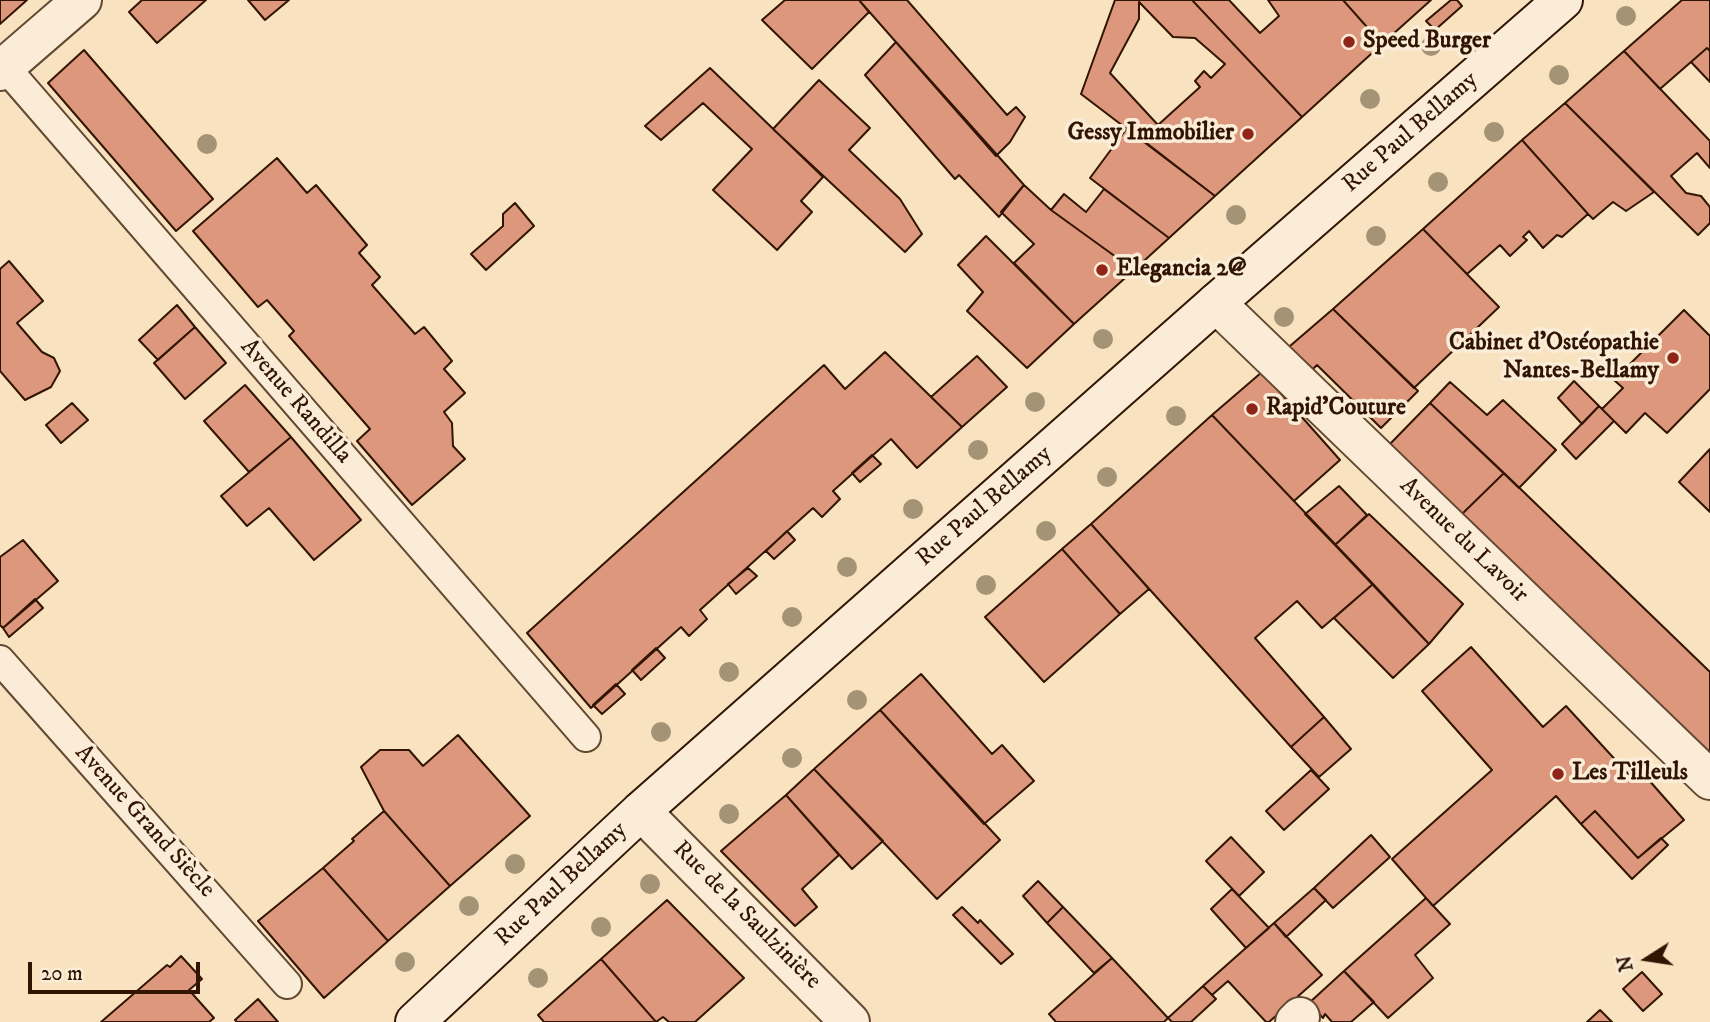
<!DOCTYPE html>
<meta charset="utf-8">
<style>
body{margin:0}
#map{position:relative;width:1710px;height:1022px;overflow:hidden;background:#f8e2c0;font-family:"IM FELL DW Pica",serif}
canvas{display:block}
.north{position:absolute;left:1612px;top:924px;width:70px;height:70px;-webkit-text-stroke:5px #faecd6;paint-order:stroke;rotate:258deg;font-size:19px;font-weight:700;line-height:28px;text-align:center;color:#311402}
.north::after{content:'';display:block;margin:auto;width:24px;height:32px;background:#311402;clip-path:polygon(50% 0,100% 100%,50% 72%,0 100%)}
.scale{position:absolute;left:28px;top:962px;width:172px;height:32px;box-sizing:border-box;border:4px solid #311402;border-top:0;padding-left:9px;font-size:21px;line-height:24px;white-space:nowrap;color:#311402;-webkit-text-stroke:5px #faecd6;paint-order:stroke}
</style>
<div id="map">
<canvas width="1710" height="1022"></canvas>
<div class="north">N</div>
<div class="scale">20 m</div>
</div>
<script>
const ctx = document.querySelector('canvas').getContext('2d');
ctx.lineJoin = 'round';
function fillPath(path, color) { ctx.fillStyle = color; ctx.fill(path, 'evenodd'); }
function stroke(path, color, width, dash) { ctx.strokeStyle = color; ctx.lineWidth = width; ctx.lineCap = dash ? 'butt' : 'round'; ctx.setLineDash(dash || []); ctx.stroke(path); }
function write(font, color, halo, rows, align = 'center') {
  ctx.font = font + ' "IM FELL DW Pica",serif'; ctx.lineWidth = 7; ctx.setLineDash([]); ctx.textBaseline = 'middle'; ctx.strokeStyle = halo; ctx.fillStyle = color; for (const [text, x, y, turn = 0] of rows) {
    ctx.save(); ctx.translate(x, y); ctx.rotate((+turn || 0) * Math.PI / 180); ctx.textAlign = isNaN(turn) ? turn : align; if (halo) ctx.strokeText(text, 0, 0); ctx.fillText(text, 0, 0); ctx.restore();
  }
}
const building = new Path2D(`
 M0 0H27L0 24Z
 M142 0H206L157 43 129 12Z
 M248 0H289L265 20Z
 M785 0H859L869 12 812 69 762 20Z
 M859 0H907L1007 115 1016 107 1025 117 1010 142 996 156Z
 M1115 0H1192L1302 117 1215 196 1081 94ZM1139 2 1173 37 1195 38 1225 64 1211 78 1204 71 1195 81 1200 87 1158 125 1110 73 1139 19Z
 M1192 0H1229L1260 33 1279 16 1268 0H1343L1382 44 1302 117Z
 M1343 0H1431L1382 44Z
 M1451 0H1457L1462 6 1435 30 1426 21Z
 M1682 0H1710V51L1707 48 1660 89 1624 51Z
 M896 42 1024 185 999 217 959 175 955 179 865 75Z
 M1707 48 1710 51V82L1691 62Z
 M84 50 213 199 176 231 48 83Z
 M1624 51 1710 141V168L1697 153 1671 176 1686 193 1701 196 1710 207V223L1698 235 1565 103Z
 M710 68 823 177 801 201 812 212 777 250 713 190 752 149 703 103 661 140 645 126Z
 M819 80 870 128 849 150 900 199 922 234 905 252 773 129Z
 M1565 103 1654 192 1626 211 1613 202 1593 219 1588 214 1522 140Z
 M1127 128 1215 196 1169 238 1090 178Z
 M1522 140 1588 214 1562 237 1557 235 1543 248 1529 231 1523 237 1527 240 1510 256 1500 245 1467 274 1423 229Z
 M277 158 307 193 316 185 367 245 359 253 380 277 372 285 415 334 424 327 452 361 444 369 465 393 444 412 452 423 453 446 465 459 412 505 357 441 370 429 289 336 294 331 267 300 258 307 193 231Z
 M1024 185 1051 210 1134 270 1074 324 1014 263 1034 244 1001 212Z
 M1104 189 1169 238 1134 270 1051 210 1064 194 1086 212Z
 M515 203 534 226 486 270 471 254 503 226V214Z
 M1423 229 1499 307 1414 388 1333 309Z
 M986 236 1074 324 1027 368 967 311 983 292 958 265Z
 M9 261 43 301 17 323 42 352 54 358 60 371 51 387 25 400 0 371V269Z
 M177 305 195 327 158 360 139 340Z
 M1333 309 1418 391 1381 428 1317 365 1313 369H1305L1289 355 1290 346Z
 M1684 310 1710 336V389L1667 433 1645 413 1626 433 1602 409 1623 388 1614 380Z
 M195 327 226 363 185 399 154 363Z
 M885 352 962 427 917 468 891 439 833 491 840 499 822 517 813 508 700 610 707 619 689 636 681 627 591 708 527 633 824 365 845 389Z
 M977 356 1007 387 962 427 931 397Z
 M1262 372 1340 460 1294 501 1212 415Z
 M1574 381 1599 406 1582 424 1558 398Z
 M1450 382 1487 415 1503 400 1556 450 1519 488 1430 403Z
 M245 385 291 437 249 472 204 421Z
 M72 403 88 420 61 443 46 425Z
 M1430 403 1504 473 1461 515 1389 445Z
 M1599 406 1614 421 1576 459 1562 444Z
 M1212 415 1373 584 1322 628 1297 601 1255 638 1324 717 1291 747 1091 524Z
 M291 437 361 520 314 560 269 508 247 526 221 496Z
 M1710 449V512L1679 482Z
 M872 455 881 464 860 482 852 473Z
 M1504 473 1710 672V755L1461 515Z
 M1339 486 1367 515 1335 545 1305 514Z
 M1369 514 1463 604 1429 644 1335 545Z
 M1091 524 1149 589 1120 614 1062 549Z
 M787 531 795 540 774 559 766 551Z
 M23 540 58 581 3 628 0 625V557Z
 M1062 549 1120 614 1044 682 985 617Z
 M748 568 757 576 736 594 728 584Z
 M1373 584 1429 644 1393 678 1334 618Z
 M35 599 43 608 9 637 3 628Z
 M1471 647 1543 727 1566 706 1632 778 1640 770 1684 820 1638 858 1595 811 1581 824 1556 796 1433 906 1392 859 1492 770 1422 691Z
 M656 648 665 658 641 680 632 670Z
 M921 674 992 754 1002 745 1034 781 984 824 880 710Z
 M616 684 625 694 602 714 593 705Z
 M880 710 1000 840 937 899 814 769Z
 M1324 717 1351 749 1319 777 1291 747Z
 M458 735 530 816 450 886 384 811 361 767 380 750H409L423 766Z
 M814 769 883 841 852 869 786 795Z
 M1311 770 1329 789 1284 830 1266 811Z
 M786 795 839 855 802 889 817 907 795 926 721 851Z
 M384 811 450 886 388 941 323 868 354 841 352 839Z
 M1595 811 1638 858 1661 838 1668 845 1632 879 1581 824Z
 M1371 835 1390 857 1333 908 1314 888Z
 M1231 837 1264 872 1239 896 1206 861Z
 M323 868 388 941 324 998 258 921Z
 M1038 881 1063 907 1047 923 1023 896Z
 M1314 888 1326 900 1286 937 1274 923Z
 M1232 889 1269 928 1246 948 1211 909Z
 M1426 898 1450 924 1415 955 1433 978 1388 1018 1344 971Z
 M667 900 744 978 695 1022H669L663 1017 656 1022 601 959Z
 M962 907 978 923 980 920 1013 954 1001 964 953 915Z
 M1063 907 1112 958 1094 973 1047 923Z
 M1274 923 1322 975 1269 1022H1266L1228 981 1212 995 1203 986Z
 M181 956 202 979 189 990 214 1018 209 1022H101L167 965 170 967Z
 M1112 958 1168 1018 1164 1022H1056L1049 1014Z
 M601 959 656 1022H544L538 1015Z
 M1344 971 1374 1002 1351 1022H1332L1325 1014 1323 1018 1309 1003Z
 M1642 972 1662 994 1643 1011 1623 989Z
 M1203 986 1216 999 1191 1022H1172L1168 1018Z
 M258 999 278 1022H237L235 1020Z
 M1600 1010 1612 1022H1587Z`);
const service = new Path2D(`
 M5 67 586 737
 M0 660 287 984`);
const minor = new Path2D(`
 M0 71 82 0
 M1216 303 1710 780
 M641 811 850 1022
 M1295 1022 1300 1017`);
const secondary = new Path2D(`
 M415 1022 641 811 1216 303 1563 0`);
const trees = [
 [1626,16],
 [1431,46],
 [1559,75],
 [1370,99],
 [1494,132],
 [207,144],
 [1438,182],
 [1236,215],
 [1376,236],
 [1284,317],
 [1103,339],
 [1035,402],
 [1176,416],
 [978,450],
 [1107,477],
 [913,509],
 [1046,531],
 [847,567],
 [986,585],
 [792,617],
 [729,672],
 [857,700],
 [661,732],
 [792,758],
 [729,814],
 [515,864],
 [650,884],
 [469,906],
 [601,927],
 [405,962],
 [538,978]
];
const markers = [
 [1349,42,7,"#8f2418"],
 [1248,134,7,"#8f2418"],
 [1102,270,7,"#8f2418"],
 [1673,358,7,"#8f2418"],
 [1252,409,7,"#8f2418"],
 [1558,774,7,"#8f2418"]
];
const poiNames = [
 ["Speed Burger",1363,42],
 ["Gessy Immobilier",1234,134,"right"],
 ["Elegancia 2@",1116,270],
 ["Cabinet d'Ostéopathie",1659,344,"right"],
 ["Nantes-Bellamy",1659,372,"right"],
 ["Rapid'Couture",1266,409],
 ["Les Tilleuls",1572,774]
];
const streetNames = [
 ["Rue Paul Bellamy",1411,133,-41],
 ["Avenue Randilla",295,402,49],
 ["Rue Paul Bellamy",985,507,-41],
 ["Avenue du Lavoir",1463,541,44],
 ["Avenue Grand Siècle",144,822,48],
 ["Rue Paul Bellamy",562,885,-43],
 ["Rue de la Saulzinière",746,916,45]
];
fillPath(building, '#dc977c');
stroke(building, '#311402', 2);
stroke(service, '#634832', 32);
stroke(minor, '#634832', 42);
stroke(secondary, '#311402', 42);
stroke(service, '#faecd6', 28);
stroke(minor, '#faecd6', 38);
stroke(secondary, '#faecd6', 38);
ctx.fillStyle = '#a49374';
for (const [x, y] of trees) { ctx.beginPath(); ctx.arc(x, y, 10, 0, 2 * Math.PI); ctx.fill(); }
for (const [x, y, r, color] of markers) { const dot = new Path2D(); dot.arc(x, y, r, 0, 2 * Math.PI); ctx.fillStyle = color; ctx.fill(dot); stroke(dot, '#faecd6', 2.5); }
write('bold 24px', '#311402', '#faecd6', poiNames, 'left');
write('24px', '#311402', '#faecd6', streetNames);
</script>
